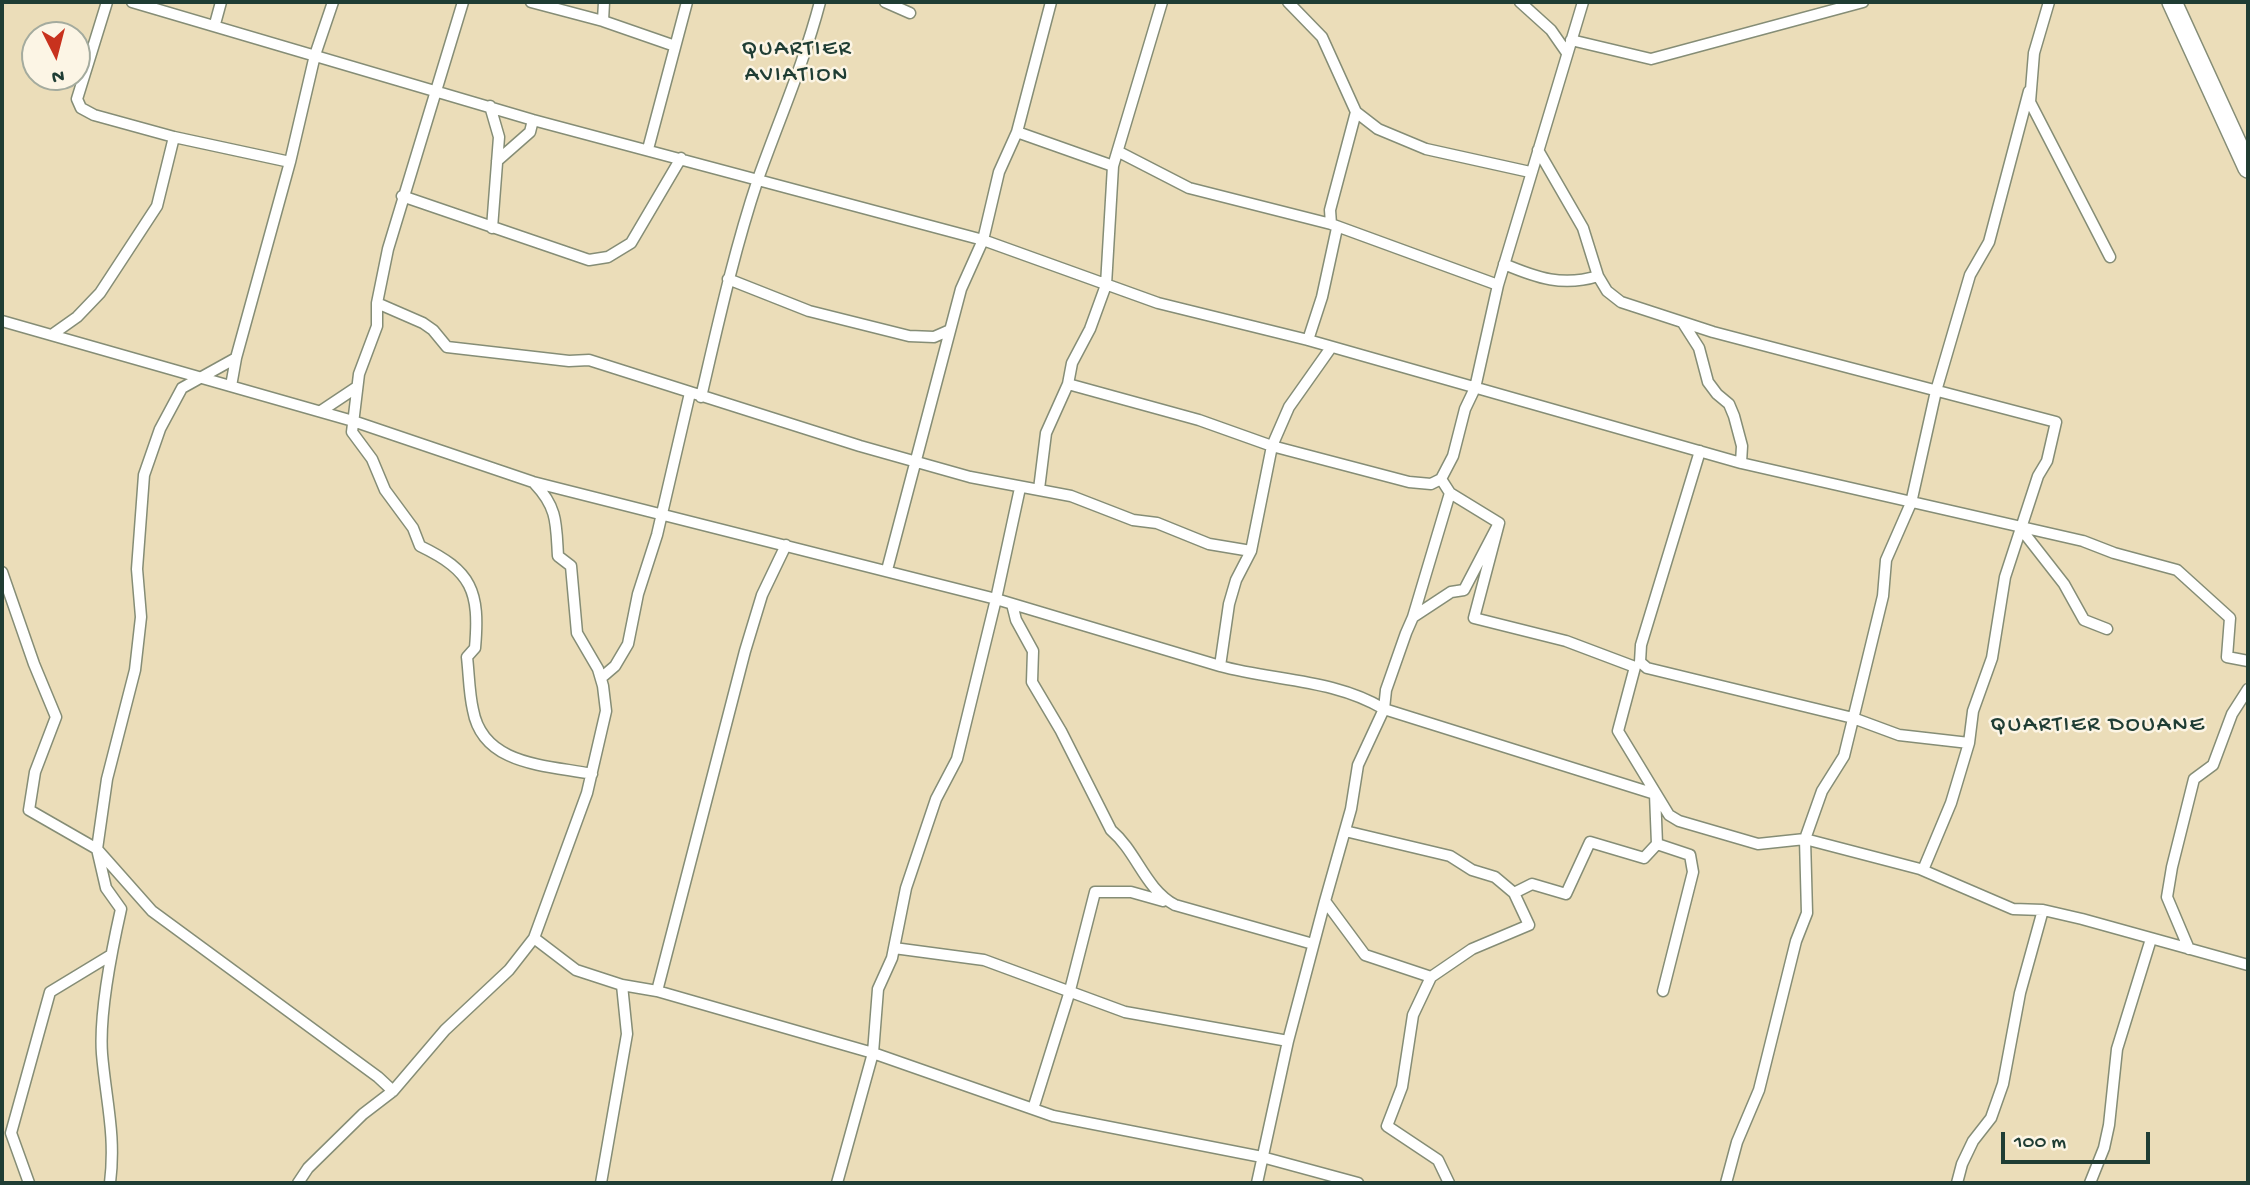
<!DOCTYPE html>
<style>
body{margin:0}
#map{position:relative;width:2250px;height:1185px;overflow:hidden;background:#ebddb9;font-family:"Gochi Hand",sans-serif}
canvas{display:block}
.frame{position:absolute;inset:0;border:4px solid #1f3d34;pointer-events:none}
.north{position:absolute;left:21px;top:21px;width:70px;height:70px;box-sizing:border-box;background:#fcf5e5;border:2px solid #a4ab9e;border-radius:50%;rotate:174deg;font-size:19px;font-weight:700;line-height:28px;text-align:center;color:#1f3d34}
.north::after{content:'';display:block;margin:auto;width:24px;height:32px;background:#c8321e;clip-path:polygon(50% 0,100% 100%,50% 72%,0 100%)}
.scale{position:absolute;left:2001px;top:1132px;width:149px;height:32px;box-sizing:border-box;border:4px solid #1f3d34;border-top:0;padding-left:9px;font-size:21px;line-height:24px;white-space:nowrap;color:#1f3d34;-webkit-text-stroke:5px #fcf5e5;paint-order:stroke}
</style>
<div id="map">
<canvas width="2250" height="1185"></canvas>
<div class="frame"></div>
<div class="north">N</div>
<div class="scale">100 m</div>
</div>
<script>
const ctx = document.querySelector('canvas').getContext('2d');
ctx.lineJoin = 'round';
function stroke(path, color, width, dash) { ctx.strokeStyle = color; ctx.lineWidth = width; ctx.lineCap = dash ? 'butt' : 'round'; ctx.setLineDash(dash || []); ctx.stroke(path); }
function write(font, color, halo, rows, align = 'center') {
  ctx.font = font + ' "Gochi Hand",sans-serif'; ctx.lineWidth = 5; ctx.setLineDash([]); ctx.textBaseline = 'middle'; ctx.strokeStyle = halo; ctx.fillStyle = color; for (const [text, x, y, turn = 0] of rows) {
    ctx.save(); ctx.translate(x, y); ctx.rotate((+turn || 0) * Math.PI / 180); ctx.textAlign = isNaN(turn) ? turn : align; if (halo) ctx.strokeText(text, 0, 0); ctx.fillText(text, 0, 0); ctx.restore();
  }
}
const street = new Path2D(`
 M107 2 77 99 81 108 94 115 174 137 290 162
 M132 2 533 120 983 240 1158 303 1308 340 1741 463 2083 541 2114 553 2177 570 2230 618 2227 657 2248 661
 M333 2 315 55 290 162 236 358 182 388 160 429 144 475 137 569 141 617 135 670 107 779 97 849 152 911 378 1077 393 1091
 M463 2 388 249 377 303V326L359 374 352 432 372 459 385 490 413 528 420 546C472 571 480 591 475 648L467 657C469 674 469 693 473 710 483 766 547 765 592 774
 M531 2 603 21 675 46
 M885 2 910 13
 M1288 2 1322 37 1356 112 1378 129 1426 149 1530 172
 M1520 2 1551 30 1567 53
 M2049 2 2034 53 2030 102 2110 257
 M603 21 604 2
 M215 24 221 2
 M1571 40 1651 59 1863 2
 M490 106 499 137 492 228
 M1356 112 1330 210 1331 224 1498 285
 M1017 132 1113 166
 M648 149 687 2
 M1538 150 1583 228 1598 276 1607 291 1621 302 1713 332 2056 422 2047 461 2038 476 2005 577 1992 658 1973 711 1969 743 1951 803 1923 870
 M1119 152 1189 188 1331 224
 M497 161 530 132 533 120
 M402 196 589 260 608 257 631 243 681 158
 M1504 264C1537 278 1563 287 1598 276
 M728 279 809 311 909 336 934 337 950 330
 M377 303 423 323 433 330 447 347 569 361 589 360 860 446 970 477 1071 496 1133 520 1157 523 1209 544 1251 551
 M2 321 353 421 533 482 996 599 957 759 936 799 906 888 892 958 878 989 873 1053 657 991 622 985
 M1683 323 1699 348 1708 382 1717 394 1729 404 1734 416 1742 446 1741 463
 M53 334 77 317 100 293 157 206 174 137
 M1308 340 1322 297 1337 228
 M1330 349 1289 407 1272 446 1251 551 1236 580 1229 604 1220 666C1275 681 1334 679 1384 709L1655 794 1657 844 1690 855 1693 872 1663 991
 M1068 384 1199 420 1272 446 1409 482 1431 484 1441 479
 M231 386 236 358
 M701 397C718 324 734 251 758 179 779 120 804 63 820 2
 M321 411 357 387
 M1700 451 1641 645 1640 662 1647 668 1853 718 1899 735 1969 743
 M1020 488 996 599 1220 666
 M1039 489 1046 433 1068 384 1072 363 1090 329 1106 285 1113 166 1162 2
 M1499 523 1474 618 1566 641 1635 667 1618 731 1669 815 1679 821 1758 844 1805 839 1920 869 2013 909 2043 910 2082 919 2248 965
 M2021 529 2064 584 2084 620 2107 629
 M887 570 961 289 983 240 999 172 1017 132 1051 2
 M2 572 34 664 56 717 35 772 29 810 97 849 106 888 121 909C112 949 99 1014 102 1054 106 1101 116 1135 110 1183
 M1012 604 1016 620 1033 651 1032 682 1061 731 1111 830C1137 852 1145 889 1175 905L1313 944
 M1413 617 1450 493 1441 479 1453 456 1465 409 1475 388 1498 285 1583 2
 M601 678 615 666 628 644 638 594 657 535 690 393
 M1345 831 1450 856 1472 870 1495 877 1514 893
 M534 938 576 970 622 985 627 1034 601 1183
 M894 948 984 960 1125 1012 1288 1041
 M2189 949 2167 897 2172 867 2194 779 2213 765 2232 714 2248 689
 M1431 977 1472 949 1529 925 1514 893 1532 884 1566 894 1590 842 1644 858 1657 844
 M657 991 745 651 762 595 786 545
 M1033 1109 1069 994 1095 892H1131L1163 901
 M29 1183 11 1133 50 992 111 955
 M298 1183 308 1168 363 1114 393 1091 445 1030 509 970 534 938 587 793 606 711 603 686 598 669 577 633 571 566 558 556C556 525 558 508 535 484
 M837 1183 873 1053 1053 1116 1262 1157 1358 1183
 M1257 1183 1288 1041 1325 901
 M1449 1183 1438 1160 1387 1126 1402 1087 1413 1015 1431 977 1365 955 1325 901 1351 809 1358 765 1384 709 1386 690 1406 633 1413 617 1451 592 1464 590 1499 523 1450 493
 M1726 1183 1737 1142 1759 1090 1796 941 1807 913 1805 839 1822 791 1844 756 1883 596 1886 560 1911 503 1936 391 1970 275 1989 242 2029 91
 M1957 1183 1962 1164 1973 1141 1991 1118 2003 1084 2020 993 2043 910
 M2090 1183 2104 1148 2109 1125 2117 1049 2151 939`);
const highway = new Path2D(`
 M2172 2 2248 168`);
const neighbourhoodNames = [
 ["QUARTIER",797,50],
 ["AVIATION",797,76],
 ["QUARTIER DOUANE",2098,726]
];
stroke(street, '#858d76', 13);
stroke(highway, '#858d76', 22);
stroke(street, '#fff', 10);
stroke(highway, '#fff', 19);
ctx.letterSpacing = '2px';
write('23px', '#1f3d34', '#fcf5e5', neighbourhoodNames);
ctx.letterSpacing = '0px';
</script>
